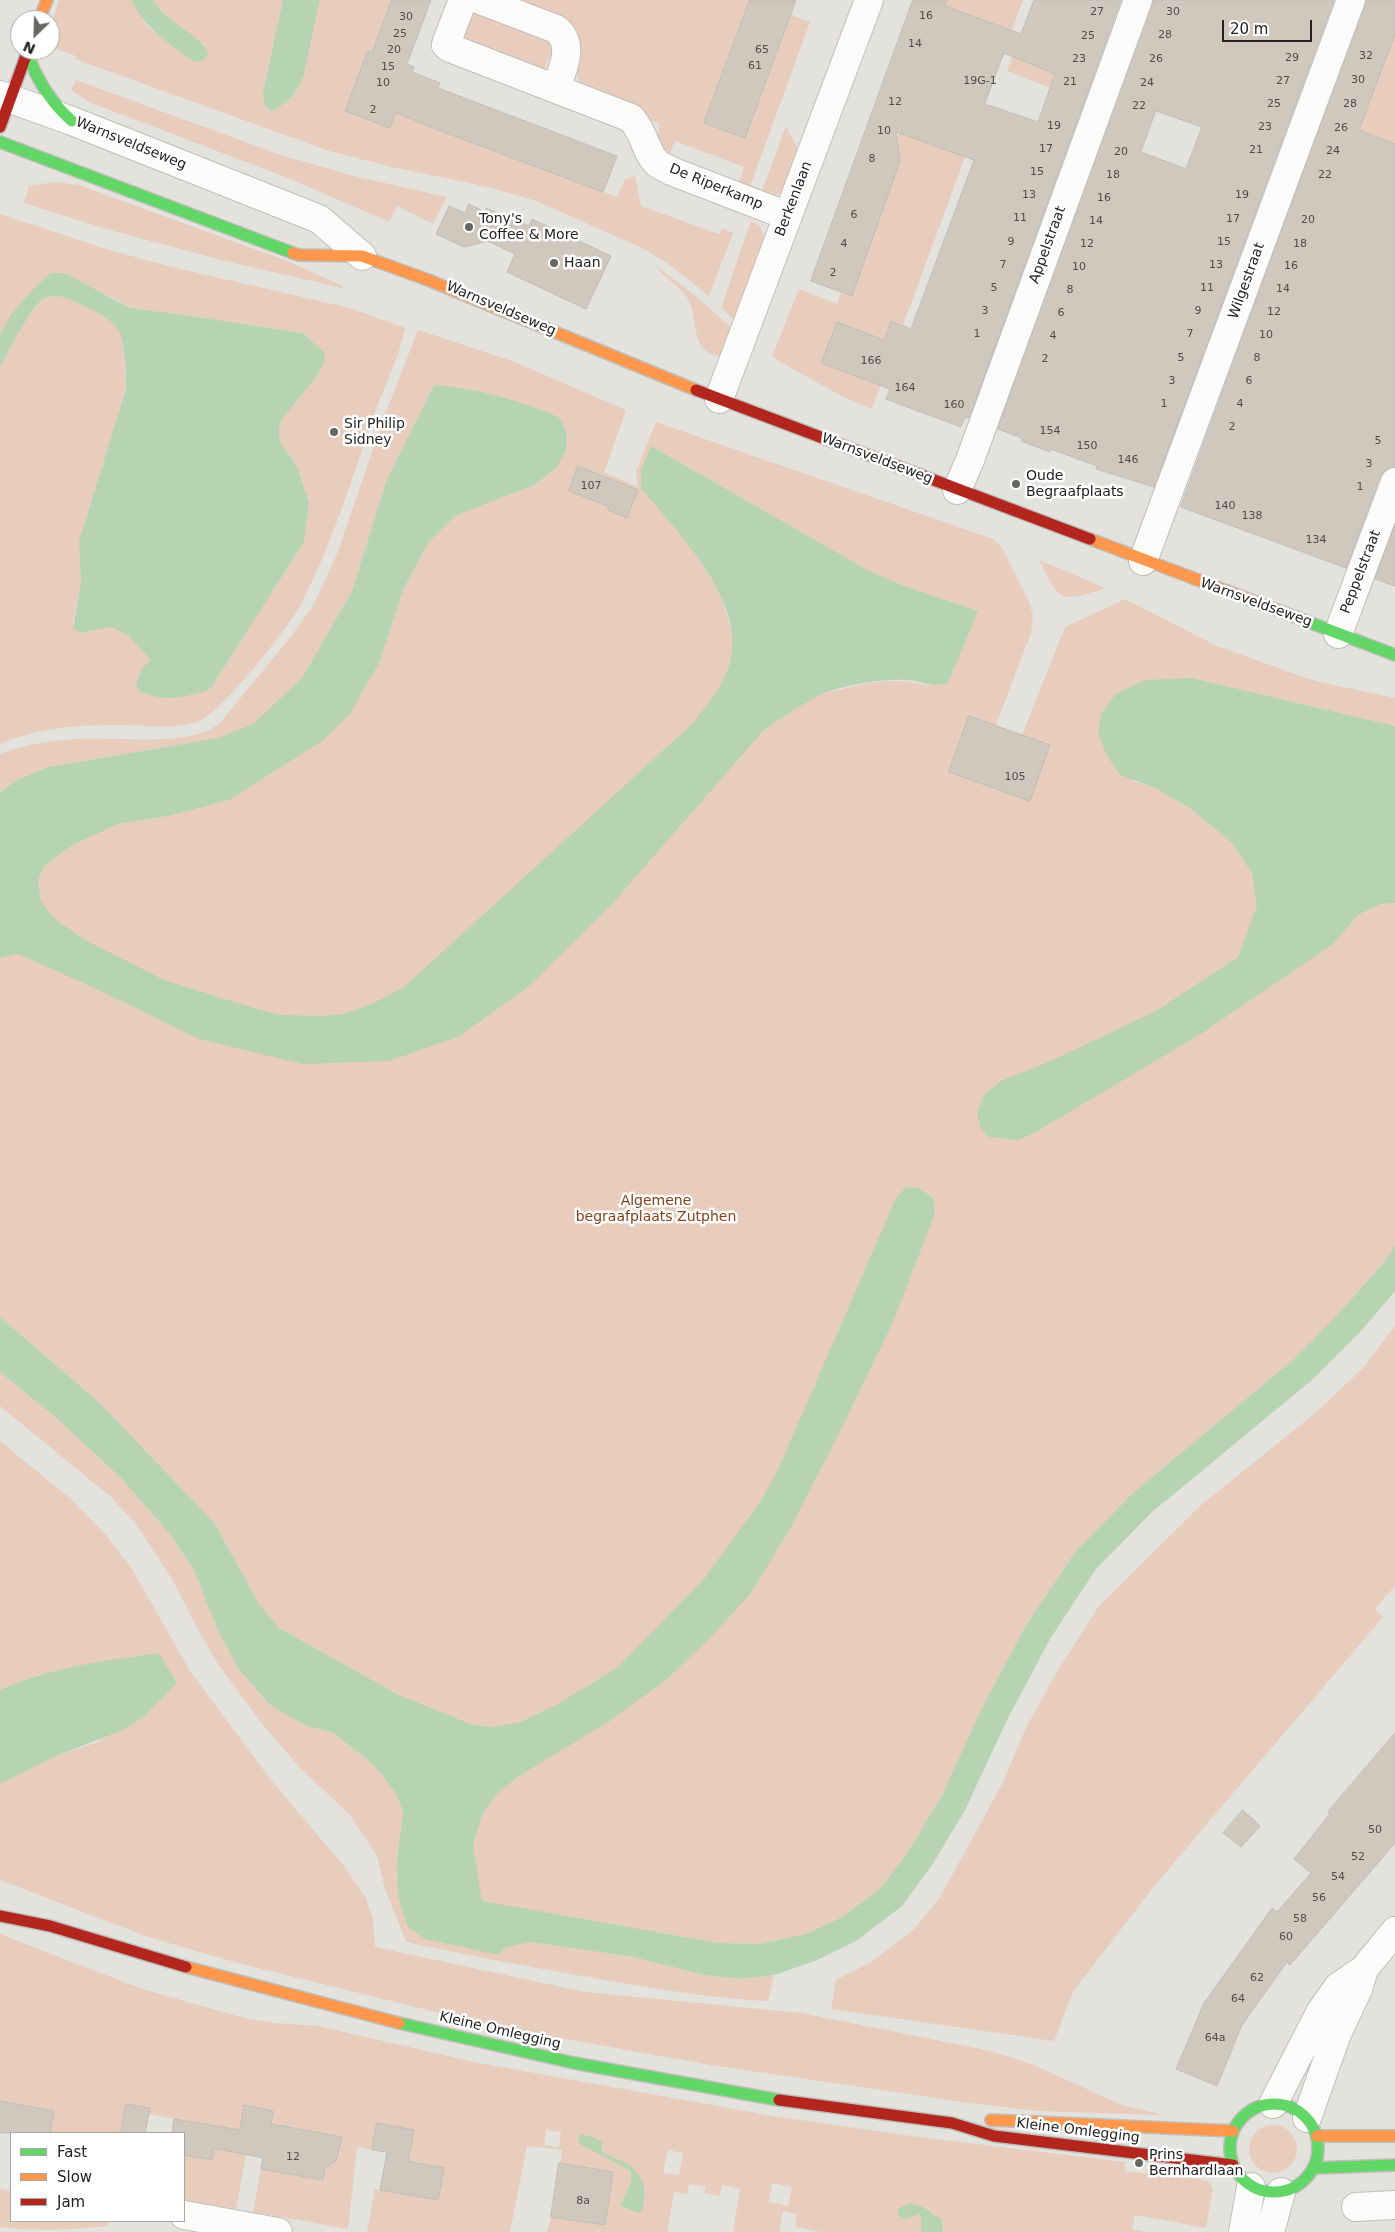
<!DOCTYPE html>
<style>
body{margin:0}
#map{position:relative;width:1395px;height:2232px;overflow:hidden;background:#e3e2dd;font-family:"DejaVu Sans",sans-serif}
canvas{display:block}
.legend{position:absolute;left:10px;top:2132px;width:175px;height:90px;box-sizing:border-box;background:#fff;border:1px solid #a7a7a6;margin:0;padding:6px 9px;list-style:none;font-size:15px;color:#242320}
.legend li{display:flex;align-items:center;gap:10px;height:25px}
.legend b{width:25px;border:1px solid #a7a7a6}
.north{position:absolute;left:10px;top:10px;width:50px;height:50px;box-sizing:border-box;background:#fff;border:1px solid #a7a7a6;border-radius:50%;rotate:204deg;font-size:14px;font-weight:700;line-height:20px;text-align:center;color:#242320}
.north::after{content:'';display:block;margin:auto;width:18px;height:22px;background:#676662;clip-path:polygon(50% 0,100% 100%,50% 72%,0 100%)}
.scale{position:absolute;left:1222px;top:20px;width:90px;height:22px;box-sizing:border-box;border:2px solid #242320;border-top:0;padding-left:6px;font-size:15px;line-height:18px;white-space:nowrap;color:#242320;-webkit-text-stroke:4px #fff;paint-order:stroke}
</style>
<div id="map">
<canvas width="1395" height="2232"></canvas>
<ul class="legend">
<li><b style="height:6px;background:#63d668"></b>Fast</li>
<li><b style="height:6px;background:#ff974d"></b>Slow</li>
<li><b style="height:6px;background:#b3261e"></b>Jam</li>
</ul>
<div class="north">N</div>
<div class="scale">20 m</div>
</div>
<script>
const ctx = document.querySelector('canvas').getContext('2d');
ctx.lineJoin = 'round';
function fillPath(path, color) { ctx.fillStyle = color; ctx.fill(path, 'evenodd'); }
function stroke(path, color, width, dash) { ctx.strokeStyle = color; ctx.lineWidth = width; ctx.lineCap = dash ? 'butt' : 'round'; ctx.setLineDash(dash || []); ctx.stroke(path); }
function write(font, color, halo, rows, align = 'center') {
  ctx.font = font + ' "DejaVu Sans",sans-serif'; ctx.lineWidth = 5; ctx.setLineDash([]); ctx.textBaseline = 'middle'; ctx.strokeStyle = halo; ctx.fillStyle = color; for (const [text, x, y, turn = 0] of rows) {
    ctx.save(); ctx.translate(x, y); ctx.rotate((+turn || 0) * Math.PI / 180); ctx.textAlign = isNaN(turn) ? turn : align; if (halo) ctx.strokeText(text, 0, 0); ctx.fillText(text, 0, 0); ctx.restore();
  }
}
const green = new Path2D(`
 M59 0H131L147 26 193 61 197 62 205 45C187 32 163 20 153 0H283L263 92 268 110 272 111C288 104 297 93 303 78L320 0H392L372 52 368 50 346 111 390 128 397 111 424 122V125L617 197 625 179 635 176 641 206 719 234 722 228 733 233 709 296 667 263 642 248 536 201 488 187 392 167 329 151 75 59 76 56 51 47V26Z
 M509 0H750L704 123 745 138 791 15 810 22 748 192 737 188 744 167 675 141 666 162 655 156 660 124 593 98 579 85 573 41Z
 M947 0H1023L872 409 843 397 772 357 799 289 837 304Z
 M1034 0H1083L1050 88 1007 71Z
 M474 11 547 33 554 46 544 69 542 70 463 42 462 34Z
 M1395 34V168L1336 193Z
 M76 80 281 155 358 177 447 197 433 224 397 206 389 222 293 180 89 102 71 90Z
 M786 126 800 154 783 192 770 197 760 196Z
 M55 182 79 185 287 261 343 286 342 288 221 260 106 229 24 203 29 186Z
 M0 214 106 249 168 266 350 308 405 328C400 355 386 383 376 409 353 475 333 542 301 604 290 626 219 716 197 722 172 730 145 725 118 725 78 725 37 728 0 744V367C8 352 31 307 43 299 48 296 56 295 62 297 74 300 112 318 118 328 124 339 126 376 126 389L79 541 81 581 73 623 82 633 111 627 129 636 151 660 143 667 136 683 211 688 304 542 309 503 297 466 282 445 279 435V428L283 418 303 393 324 352 303 333 178 314 130 308 119 301 64 273 0 336Z
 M751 221 760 226 767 244 737 323 721 308Z
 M656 266 696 296 734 330 723 356C687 355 701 317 686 296 678 284 663 278 656 266Z
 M418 330 515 362 626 410 604 472 638 487 636 471 656 422 993 539 1001 546 1028 600 1033 615 1031 633 996 725 1022 735 1065 627 1125 599 1217 646 1315 681 1395 698V726L1192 678 1133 781 1155 788 1191 809 1232 843 1253 873 1358 915 1381 904 1395 903V1245L1386 1260 1341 1311 1294 1359 1133 1493 1075 1552 1026 1625 981 1710 941 1797 909 1850 882 1887 842 1917 806 1934 760 1944 719 1943 481 1901 473 1845 482 1815 497 1794 518 1776 473 1725 397 1694 279 1628 259 1604 215 1524 101 1404 0 1317V958L18 954 41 902 38 881 44 866 74 844 119 824 168 816 379 663 404 588 428 543 455 516 534 485 566 449 567 433 559 417C519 400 477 388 434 385L387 479 352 591 302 678 253 725 218 738 48 767 17 780 0 792V754C23 744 51 741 76 739 115 736 188 748 219 724L289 639 313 606 337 554 384 417ZM651 446 864 568 899 584 978 611 929 686C890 675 861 684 823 694L733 636 720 593 691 547Z
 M1039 560 1105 588C1060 603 1060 603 1039 560Z
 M1395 1326V1586L1375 1609 1383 1617 1155 1885 1073 1992 1054 2041 831 2009 836 1980 873 1961 913 1930 939 1899 1002 1784 1026 1728 1056 1673 1099 1606 1200 1506 1314 1414 1362 1369Z
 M0 1372 54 1416 121 1478 169 1533 194 1570 217 1629 238 1668 270 1705 304 1725 333 1733 368 1760 383 1776 396 1794 403 1812 397 1859 425 1939 499 1954 504 1948 531 1942 633 1957 705 1975 741 1979 774 1975 768 2001C717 1999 666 1990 616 1982 546 1970 476 1957 406 1942L385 1889 377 1856 349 1814 301 1769 260 1721 218 1664 197 1628 172 1579 135 1523 111 1497 0 1406Z
 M0 1441 73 1501 105 1534 132 1569 190 1671 271 1780 344 1866 366 1898 373 1920 375 1947 585 1992 802 2013 991 2051 1034 2065 1122 2105 1164 2115 1037 2111 970 2103 710 2065 554 2037 456 2017 238 1963 148 1937 0 1880V1784L56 1756 101 1741 41 1674 0 1690Z
 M0 1934 142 1989 244 2018 276 2023 318 2026 474 2062 773 2116 911 2136 1125 2162V2171L1207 2180 1213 2188 1206 2228 1135 2215 1132 2229 1146 2232H943L942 2220 923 2207 913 2216 918 2214 921 2217V2232H822L795 2227 797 2214 783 2211 779 2232H733L740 2189 722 2185 720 2196 704 2193 706 2187 689 2184 687 2194 674 2192 667 2232H547L551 2217 605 2225 613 2172 592 2169 590 2183 558 2178 562 2150 527 2146 510 2232H367L375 2189 438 2200 444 2168 408 2161 413 2130 372 2150 357 2147 348 2229 253 2212 261 2169 323 2180 326 2163 314 2144 316 2132 294 2128 291 2140 269 2136 273 2111 257 2108 250 2156 246 2155 236 2209 184 2200V2155L212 2160 218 2127 149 2114 150 2108 127 2104 121 2133H50L53 2111 0 2101ZM546 2130 561 2132 559 2147 544 2145ZM588 2135 603 2142 601 2150C610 2157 623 2160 632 2167 644 2176 648 2197 642 2210L637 2213 621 2206V2203L631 2183V2171L579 2143ZM668 2150 683 2153 679 2175 663 2173ZM772 2183 792 2187 788 2206 769 2202Z
 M1249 2149a24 24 0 1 1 48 0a24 24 0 1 1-48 0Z
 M0 2189 11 2191V2221H109L108 2226C69 2230 39 2232 0 2227Z`);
const water = new Path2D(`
 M131 0H153C163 21 206 38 208 54L205 59 197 62 193 61C168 43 145 28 131 0Z
 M283 0H320L303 78C297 93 287 104 272 111 263 108 264 100 263 92Z
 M51 273H64L73 277 130 308 178 314 303 333 324 352 325 361 316 377 283 418 279 428V436L282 445 297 466 309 503 304 542 211 688 206 691C178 698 166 703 139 691L136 683 143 667 151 660 129 636 111 627 81 633 73 629 81 581 79 541 126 389C126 375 125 340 118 329 112 318 74 300 62 297 56 295 48 296 43 299 31 307 8 352 0 367 0 357 0 344 0 336 5 317 36 285 51 273Z
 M434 385C477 388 519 400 559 417L567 433 566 450 556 468 534 485 455 516 428 543 404 588 379 663 349 715 322 741 229 800 168 816 119 824 74 844 44 866 38 881 41 902 56 920 85 940 164 980 257 1009 282 1015 321 1016 344 1014 372 1004 404 987 690 726C704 709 718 693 727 672 754 608 678 533 641 488V470L651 446 864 568 899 584 978 611 948 683C928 688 924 681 906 680 883 678 844 685 822 694 801 704 781 718 763 731L612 904 527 988 458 1037 389 1061 303 1064 199 1039 88 985 18 954 0 958V792L17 780 48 767 218 738 253 724 302 678 352 591 387 479Z
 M1192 678 1395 726V903L1381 904 1358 915 1333 944 1202 1033 1036 1132 1018 1140 989 1137 981 1129 977 1113 983 1096 1001 1081 1053 1060 1156 1011 1238 957 1257 906 1252 873 1232 843 1191 809 1155 788 1120 775 1106 754 1098 732 1102 712 1116 694 1145 680Z
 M906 1187 919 1188 933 1198 935 1213 893 1322 839 1433 792 1525 751 1593 710 1638 666 1680 608 1722 519 1776 497 1794 482 1815 473 1845 482 1901 719 1943 760 1944 806 1934 842 1917 882 1887 909 1850 941 1797 981 1710 1026 1625 1075 1552 1133 1493 1294 1359 1341 1311 1386 1260 1395 1245V1291L1362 1330 1312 1380 1152 1512 1096 1569 1050 1639 1006 1722 965 1810 932 1865 902 1906 856 1941 815 1961 774 1975 741 1979 705 1975 633 1957 531 1942 504 1948 499 1955 425 1939 408 1927 398 1897 397 1859 403 1812 396 1794 383 1776 368 1760 333 1733 304 1725 270 1705 238 1668 217 1629 194 1570 169 1533 121 1478 54 1416 0 1372V1317L101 1404 215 1524 259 1604 279 1628 397 1694 473 1725 495 1727 521 1722 558 1704 618 1667 704 1579 760 1502 777 1472 896 1198Z
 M159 1653 177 1683 142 1718 123 1730 56 1756 0 1784V1690C50 1667 104 1661 159 1653Z
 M580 2134 593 2137 603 2142 601 2150C610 2158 623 2159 632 2167 644 2176 648 2197 642 2210L638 2213 621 2206V2203L631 2183V2171L578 2143Z
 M909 2203 923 2207 942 2220 943 2232H921V2217L918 2214 908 2219H903L898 2214V2209Z`);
const building = new Path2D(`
 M392 0H431L407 64 414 67 412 72 440 83 438 88 617 156 603 192 425 125 396 112 390 128 345 111 368 50 372 52Z
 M750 0H796L745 138 704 123Z
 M913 0H947L945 6 1021 34 1034 0H1121L969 418 965 417 961 427 886 399 890 389 821 363 837 322 884 340 891 321 911 329 974 160 896 132 900 161 852 296 811 281ZM1004 53 1055 74 1038 122 985 104Z
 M1153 0H1334L1154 487 1096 469 1097 466 1051 449 1050 452 1021 441 1022 438 998 429ZM1156 111 1202 127 1186 169 1141 152Z
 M1366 0H1395V34L1359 130 1395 144V467L1385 470 1380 477 1346 568 1181 507Z
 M469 204 485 212 486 208 529 226 532 219 611 256 586 309 507 272 515 254 488 241 464 247 436 234 449 206 465 213Z
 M578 466 638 490 627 518 608 510V506L569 491Z
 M1395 526V586L1375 579Z
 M969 716 1050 745 1030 801 949 772Z
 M1395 1733V1843L1290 1965 1287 1962 1242 2025 1217 2086 1176 2069 1204 2003 1272 1908 1277 1912 1311 1873 1294 1859 1330 1814 1328 1812Z
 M1243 1810 1260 1826 1241 1847 1223 1833Z
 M0 2101 54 2111 50 2133H0Z
 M126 2104 150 2108 145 2133H121Z
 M244 2105 273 2111 271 2124 342 2137 336 2161 325 2168 323 2180 261 2169 263 2158 214 2148 212 2160 184 2155V2133H172L174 2119 240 2130Z
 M377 2123 414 2130 408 2161 444 2168 438 2200 380 2190 387 2152 372 2150Z
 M559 2163 613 2172 605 2225 551 2217Z`);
const street = new Path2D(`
 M463 0 447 41 446 45 450 48 631 118C645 133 645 152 657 163 661 166 666 168 671 171L788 216
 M480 0 556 29C575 44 563 69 556 88
 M0 95 72 121 319 219 362 256
 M719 399 869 0
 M957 490 970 460 1138 0
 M1143 561 1351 0
 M1338 634 1395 482
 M1273 2104 1321 2011 1338 1987 1364 1969 1395 1931
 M1307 2118 1336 2036 1358 1989 1364 1969
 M1356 2207 1395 2205
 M184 2215 278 2232
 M1243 2232 1251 2187
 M1270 2232 1281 2192`);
const fast = new Path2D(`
 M27 53C37 80 50 102 72 121
 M0 142 293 253
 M1277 610 1395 655
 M399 2023 574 2063 779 2100
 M1230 2148a44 44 0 1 1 88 0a44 44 0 1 1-88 0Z
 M1314 2168 1395 2165`);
const slow = new Path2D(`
 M39 20 47 0
 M293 253 299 255 362 256 428 280 696 390
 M1090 539 1277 610
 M186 1967 399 2023
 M991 2120 1233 2131
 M1317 2136H1395`);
const jam = new Path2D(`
 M0 127 28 50
 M696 390 1090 539
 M0 1916 50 1926 186 1967
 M779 2100 952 2123 994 2136 1233 2165`);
const markers = [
 [469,227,5,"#676662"],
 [554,263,5,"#676662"],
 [334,432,5,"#676662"],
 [1016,484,5,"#676662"],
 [1139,2163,5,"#676662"]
];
const numberNames = [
 ["27",1097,12],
 ["30",1173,12],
 ["16",926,16],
 ["30",406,17],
 ["25",400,34],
 ["28",1165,35],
 ["25",1088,36],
 ["14",915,44],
 ["20",394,50],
 ["65",762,50],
 ["32",1366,56],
 ["29",1292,58],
 ["23",1079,59],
 ["26",1156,59],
 ["61",755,66],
 ["15",388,67],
 ["30",1358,80],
 ["19G-1",980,81],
 ["27",1283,81],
 ["21",1070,82],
 ["10",383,83],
 ["24",1147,83],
 ["12",895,102],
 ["25",1274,104],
 ["28",1350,104],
 ["22",1139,106],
 ["2",373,110],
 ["19",1054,126],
 ["23",1265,127],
 ["26",1341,128],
 ["10",884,131],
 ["17",1046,149],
 ["21",1256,150],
 ["24",1333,151],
 ["20",1121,152],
 ["8",872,159],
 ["15",1037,172],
 ["18",1113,175],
 ["22",1325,175],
 ["13",1029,195],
 ["19",1242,195],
 ["16",1104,198],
 ["6",854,215],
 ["11",1020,218],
 ["17",1233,219],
 ["20",1308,220],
 ["14",1096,221],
 ["9",1011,242],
 ["15",1224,242],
 ["4",844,244],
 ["12",1087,244],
 ["18",1300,244],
 ["7",1003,265],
 ["13",1216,265],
 ["16",1291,266],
 ["10",1079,267],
 ["2",833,273],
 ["5",994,288],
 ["11",1207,288],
 ["14",1283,289],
 ["8",1070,290],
 ["3",985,311],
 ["9",1198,311],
 ["12",1274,312],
 ["6",1061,313],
 ["1",977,334],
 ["7",1190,334],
 ["10",1266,335],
 ["4",1053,336],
 ["5",1181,358],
 ["8",1257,358],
 ["2",1045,359],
 ["166",871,361],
 ["3",1172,381],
 ["6",1249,381],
 ["164",905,388],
 ["1",1164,404],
 ["4",1240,404],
 ["160",954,405],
 ["2",1232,427],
 ["154",1050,431],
 ["5",1378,441],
 ["150",1087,446],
 ["146",1128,460],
 ["3",1369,464],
 ["107",591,486],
 ["1",1360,487],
 ["140",1225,506],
 ["138",1252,516],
 ["134",1316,540],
 ["105",1015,777],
 ["50",1375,1830],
 ["52",1358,1857],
 ["54",1338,1877],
 ["56",1319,1898],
 ["58",1300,1919],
 ["60",1286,1937],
 ["62",1257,1978],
 ["64",1238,1999],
 ["64a",1215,2038],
 ["12",293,2157],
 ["8a",583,2201]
];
const streetNames = [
 ["Warnsveldseweg",131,144,22],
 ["De Riperkamp",716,187,22],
 ["Berkenlaan",794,199,-69],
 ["Appelstraat",1048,245,-70],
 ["Wilgestraat",1247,281,-70],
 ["Warnsveldseweg",501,309,23],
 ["Warnsveldseweg",877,459,21],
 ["Peppelstraat",1361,572,-69],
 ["Warnsveldseweg",1256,603,20],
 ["Kleine Omlegging",500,2031,13],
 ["Kleine Omlegging",1078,2131,7]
];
const poiNames = [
 ["Tony's",479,219],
 ["Coffee & More",479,235],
 ["Haan",564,263],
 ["Sir Philip",344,424],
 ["Sidney",344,440],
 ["Oude",1026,476],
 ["Begraafplaats",1026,492],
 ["Prins",1149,2155],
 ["Bernhardlaan",1149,2171]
];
const parkNames = [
 ["Algemene",656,1201],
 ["begraafplaats Zutphen",656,1217]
];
fillPath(green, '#e8cdbd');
fillPath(water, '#b6d3b2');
fillPath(building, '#d0c8bd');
stroke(building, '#bebcb9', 1);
stroke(street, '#bfbebb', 30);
stroke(fast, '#bfbebb', 14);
stroke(slow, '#bfbebb', 14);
stroke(jam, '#bfbebb', 14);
stroke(street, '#fbfbfa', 28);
stroke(fast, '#63d668', 11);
stroke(slow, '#ff974d', 11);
stroke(jam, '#b3261e', 11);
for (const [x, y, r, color] of markers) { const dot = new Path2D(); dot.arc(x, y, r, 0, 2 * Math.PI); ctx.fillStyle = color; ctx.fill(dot); stroke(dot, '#fff', 2); }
write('11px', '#4f4c47', null, numberNames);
write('14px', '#242320', '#fff', streetNames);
write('14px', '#242320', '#fff', poiNames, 'left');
write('14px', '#854119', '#fff', parkNames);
</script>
